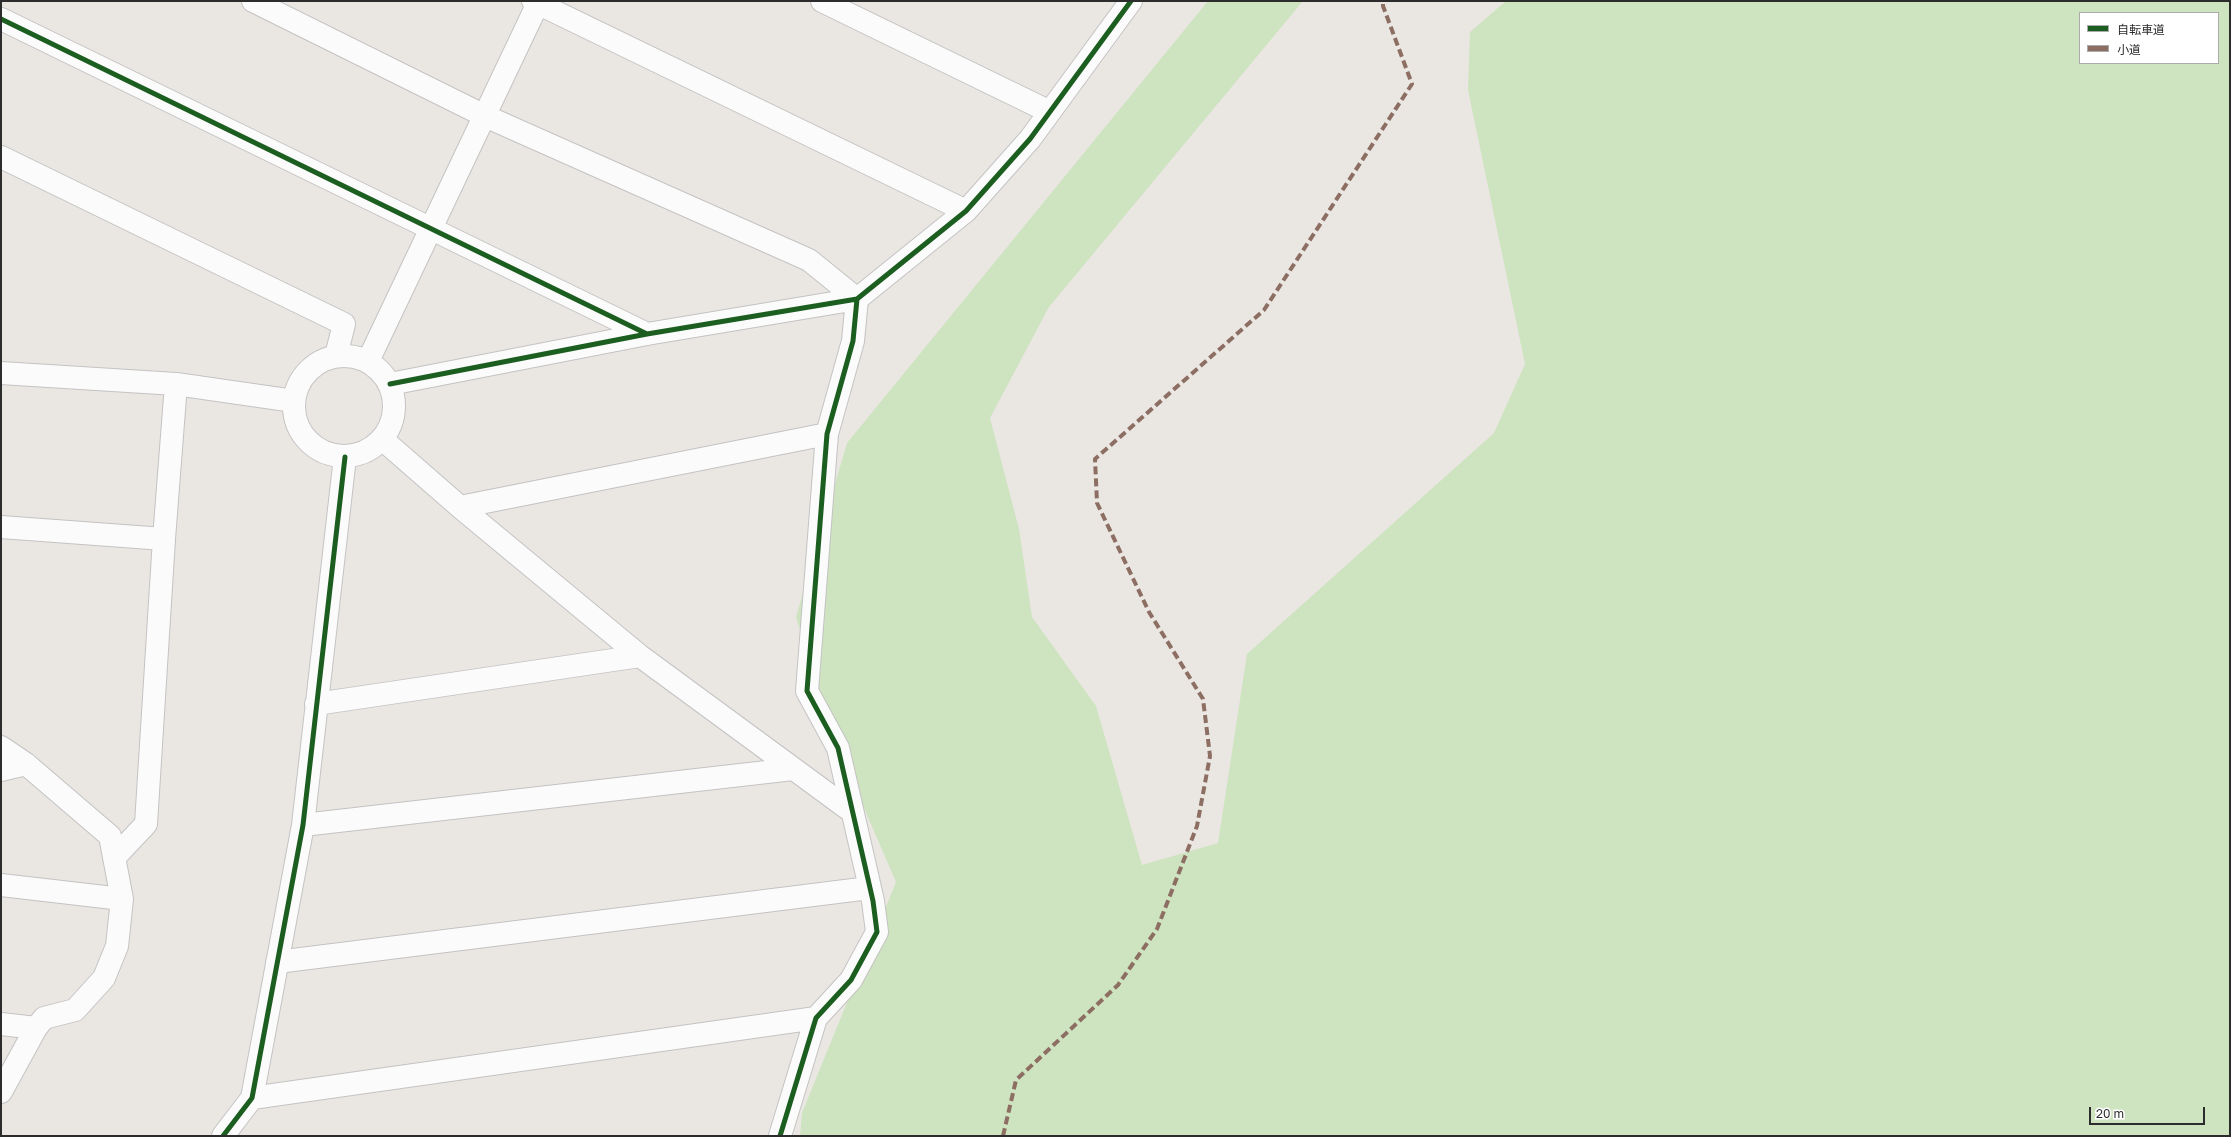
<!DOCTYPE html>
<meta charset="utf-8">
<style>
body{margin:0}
#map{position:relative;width:2231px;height:1137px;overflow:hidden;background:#eae7e3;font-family:"Golos Text","Noto Sans JP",sans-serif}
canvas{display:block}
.frame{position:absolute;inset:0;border:2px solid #2c2c2c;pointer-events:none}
.legend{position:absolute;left:2079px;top:12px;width:140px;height:52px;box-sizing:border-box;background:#fff;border:1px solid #ababab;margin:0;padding:5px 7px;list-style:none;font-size:12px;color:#2c2c2c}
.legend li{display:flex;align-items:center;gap:8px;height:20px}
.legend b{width:20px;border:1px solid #ababab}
.scale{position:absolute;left:2089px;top:1107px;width:116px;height:18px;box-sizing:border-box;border:2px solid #2c2c2c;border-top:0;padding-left:5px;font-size:12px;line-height:14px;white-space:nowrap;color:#2c2c2c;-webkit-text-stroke:3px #fff;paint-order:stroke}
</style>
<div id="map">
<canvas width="2231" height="1137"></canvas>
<div class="frame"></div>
<ul class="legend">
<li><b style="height:5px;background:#1b5e20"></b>自転車道</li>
<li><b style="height:5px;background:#8d6e63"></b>小道</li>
</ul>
<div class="scale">20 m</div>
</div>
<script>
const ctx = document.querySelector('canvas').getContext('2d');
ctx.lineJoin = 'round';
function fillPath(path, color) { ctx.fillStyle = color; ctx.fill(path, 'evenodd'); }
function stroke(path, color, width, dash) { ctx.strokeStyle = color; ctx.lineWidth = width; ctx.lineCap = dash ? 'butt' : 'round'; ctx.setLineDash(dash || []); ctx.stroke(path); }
const green = new Path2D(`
 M1208 1H1303L1049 307 990 418 1019 529 1032 617 1096 706 1142 865 1218 843 1247 654 1494 433 1525 364 1468 90 1470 32 1506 1H2230V1136H800L802 1113 896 882 838 748 796 617 847 443ZM2080 13H2218V63H2080Z`);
const minor = new Path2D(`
 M253 1 485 116 809 260 857 299
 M533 1 966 211
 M822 1 1048 111
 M1 19 647 334
 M1 157 344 324 336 356
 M294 406a50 50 0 1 1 100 0a50 50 0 1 1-100 0Z
 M368 361 539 1
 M1 373 176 384 294 401
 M390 384 647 334 857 299 966 211 1030 139 1131 1
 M382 439 460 507 640 656 851 811
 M460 507 827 434
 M1 527 164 539
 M316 704 640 656
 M1 747 26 764 110 836 122 899 117 946 104 978 75 1010 44 1018 36 1028 1 1092
 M1 770 26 764
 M303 825 793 769
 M114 858 146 824 164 539 176 384
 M1 885 122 899
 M277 962 869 888
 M1 1024 36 1028
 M252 1098 816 1018
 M223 1136 252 1098 303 825 345 457
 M780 1136 816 1018 851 980 877 932 873 901 838 748 807 691 827 434 853 341 857 299`);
const quiet = new Path2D(`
 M1003 1136 1016 1080 1118 985 1157 929 1197 826 1210 756 1203 699 1149 612 1097 503 1095 459 1264 310 1412 84 1383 6V1`);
const cycleway = new Path2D(`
 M1 19 647 334
 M390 384 647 334 857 299 966 211 1030 139 1131 1
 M223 1136 252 1098 303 825 345 457
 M780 1136 816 1018 851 980 877 932 873 901 838 748 807 691 827 434 853 341 857 299`);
fillPath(green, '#cee3bf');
stroke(minor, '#c4c3c3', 24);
stroke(minor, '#fcfbfb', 22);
stroke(quiet, '#8d6e63', 4, [8, 4]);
stroke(cycleway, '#1b5e20', 5);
</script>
